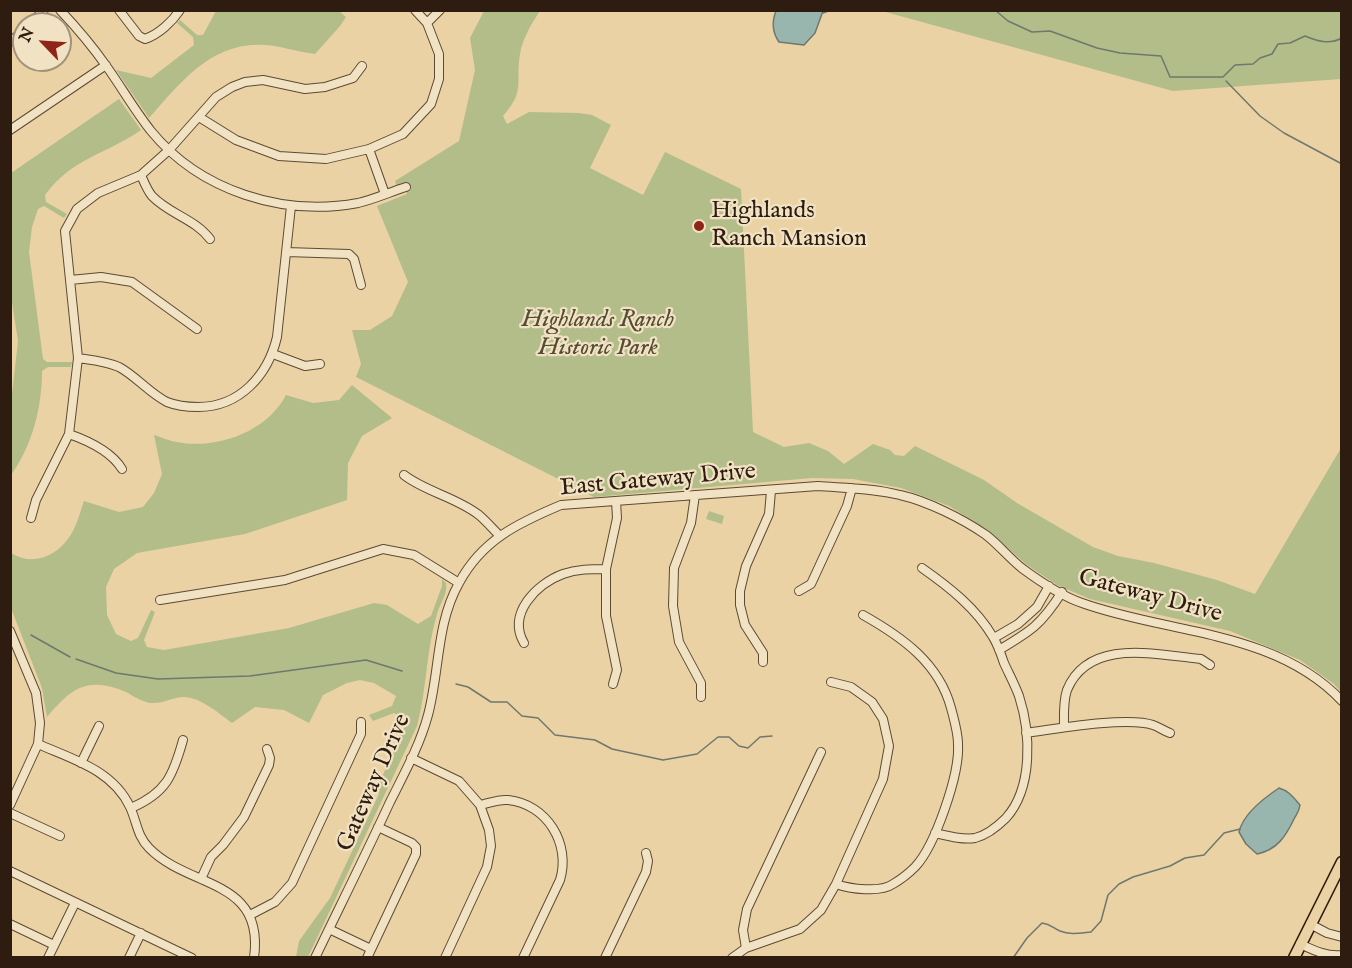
<!DOCTYPE html>
<style>
body{margin:0}
#map{position:relative;width:1352px;height:968px;overflow:hidden;background:#ead2a4;font-family:"IM FELL English",serif}
canvas{display:block}
.frame{position:absolute;inset:0;border:12px solid #2d1c0f;pointer-events:none}
.north{position:absolute;left:12px;top:12px;width:60px;height:60px;box-sizing:border-box;background:#f1e2c4;border:2px solid #a3937c;border-radius:50%;rotate:295deg;font-size:16px;font-weight:700;line-height:24px;text-align:center;color:#2d1c0f}
.north::after{content:'';display:block;margin:auto;width:21px;height:27px;background:#8f2418;clip-path:polygon(50% 0,100% 100%,50% 72%,0 100%)}
</style>
<div id="map">
<canvas width="1352" height="968"></canvas>
<div class="frame"></div>
<div class="north">N</div>
</div>
<script>
const ctx = document.querySelector('canvas').getContext('2d');
ctx.lineJoin = 'round';
function fillPath(path, color) { ctx.fillStyle = color; ctx.fill(path, 'evenodd'); }
function stroke(path, color, width, dash) { ctx.strokeStyle = color; ctx.lineWidth = width; ctx.lineCap = dash ? 'butt' : 'round'; ctx.setLineDash(dash || []); ctx.stroke(path); }
function write(font, color, halo, rows, align = 'center') {
  ctx.font = font + ' "IM FELL English",serif'; ctx.lineWidth = 4.5; ctx.setLineDash([]); ctx.textBaseline = 'middle'; ctx.strokeStyle = halo; ctx.fillStyle = color; for (const [text, x, y, turn = 0] of rows) {
    ctx.save(); ctx.translate(x, y); ctx.rotate((+turn || 0) * Math.PI / 180); ctx.textAlign = isNaN(turn) ? turn : align; if (halo) ctx.strokeText(text, 0, 0); ctx.fillText(text, 0, 0); ctx.restore();
  }
}
const green = new Path2D(`
 M216 11H339L346 17 340 26 315 54C298 52 281 46 265 45 212 41 180 83 149 118L116 70 151 78 194 45 193 37 177 23 180 20 197 35H203Z
 M484 11H540C532 22 522 40 520 54 515 83 526 90 503 116L507 124 529 112 579 113 592 115 611 125 590 168 643 195 665 152 741 189 753 432 784 447 809 443 828 451 844 464 873 444 890 450 895 455 904 456 915 446 984 480 1017 503 1093 547 1118 556 1154 563 1217 580 1255 594 1341 448V692L1334 684 1300 660 1230 631 1090 599 1057 585 1027 565 987 530 949 506 901 488 853 479 812 478 594 497 356 377 361 364 352 330H370L392 316 408 282 377 206 407 194 405 184 397 186 395 181 459 141 475 70 470 38Z
 M882 11H1341V79L1173 91Z
 M119 99 141 130C105 155 72 158 45 195L46 202 67 214 64 218 44 206 38 209 32 227 29 252 43 359 47 362H72L71 367H48L42 371C42 408 32 446 11 475V403L18 341 10 290 11 173Z
 M352 385 392 418 362 436 348 463 347 500 245 534 137 553 114 569 106 587 107 615 116 634 131 641 138 638 151 610 155 612 144 640 147 647 164 650 289 628 374 603 387 605 418 624 431 616 442 586V579L446 583C448 594 440 603 437 614 426 650 427 689 417 726L308 957H296L299 941 330 898 379 794 376 790 405 726 401 717 394 713 373 721 369 715 392 706 396 696 374 683 360 680 347 683 323 695 309 723 284 710 255 707 232 723C220 714 200 697 184 697 173 697 162 704 152 703 144 703 133 696 126 692 88 676 72 687 47 717L42 688 11 608V553C33 567 57 556 70 536 77 526 80 512 84 501L119 512 143 507 154 493 162 474 154 435C161 437 169 441 177 442 216 450 267 432 286 395L313 403 339 400Z
 M709 511 724 516 722 524 706 519Z`);
const water = new Path2D(`
 M776 11V10L823 11 815 33 804 45 779 42C772 32 772 21 776 11Z
 M1279 788C1289 791 1293 797 1300 805 1299 812 1297 813 1294 819 1286 836 1277 850 1257 854L1246 844 1239 832C1243 814 1264 798 1279 788Z`);
const stream = new Path2D(`
 M995 10 1008 21 1032 32 1050 31 1097 48 1120 53 1161 56 1170 77H1223L1235 65 1253 64 1260 58 1272 54 1278 44 1290 43 1305 36C1317 41 1329 45 1342 38
 M823 13 831 10
 M1226 81 1260 116 1284 133 1342 164
 M31 635 70 657
 M76 659 116 673 158 679 250 676 366 660 402 671
 M456 684 468 687 491 702H507L522 716 538 718 555 735 595 740 612 749 663 760 697 754 718 737H729L739 746 748 748 760 737 772 736
 M1013 958 1027 938 1042 923C1051 924 1053 928 1060 931 1070 935 1080 933 1091 932L1101 921 1108 895 1119 884 1133 877 1170 866 1185 858 1204 855 1224 833 1240 829`);
const minor = new Path2D(`
 M60 10C77 28 93 47 107 67 122 88 135 111 151 131 200 191 283 217 358 203 375 199 390 192 406 187
 M119 10 139 36 145 39C159 34 172 22 180 10
 M427 23 440 10
 M30 24 44 10
 M10 42 24 30
 M199 117 236 140 279 156 326 159 369 149 403 134 431 104 439 79V54L427 23 415 10
 M10 130 106 65
 M369 149 385 194
 M141 175C144 182 147 190 152 196 169 214 195 219 210 239
 M286 252 349 254 354 259 361 285
 M70 280 101 277 132 282 197 329
 M273 354 305 366 320 364
 M78 358C92 360 106 361 119 367 136 376 149 393 167 402 177 406 188 407 198 407 240 407 268 375 277 337L291 206
 M69 434C89 441 111 451 122 469
 M404 475C426 492 456 497 479 515 486 521 493 529 499 535
 M695 495 691 523 674 568 673 606 679 642 701 683V697
 M31 518 36 500 69 434 78 358 65 231 77 209 98 193 141 175 169 150 216 97 232 87 245 82 263 80 305 89 325 87 353 78 362 66
 M922 568C949 587 976 608 993 637 998 645 1001 654 1004 663 1009 674 1015 685 1019 696 1031 733 1033 788 1006 818 998 826 987 835 975 838 962 840 948 836 935 833
 M799 591 811 584 847 506 852 488
 M160 600 285 580 383 549 414 555 459 583
 M10 631 36 693 40 723 38 744 10 805
 M994 638 1018 624 1037 607 1049 586
 M524 643C507 614 536 584 563 574 577 569 591 569 606 569
 M999 650C1031 631 1041 625 1062 592
 M763 662V653L745 625 740 605V591L746 566 769 514 771 491
 M613 684 617 670 606 616V569L617 518 616 501
 M1064 727C1064 715 1063 702 1067 690 1089 637 1157 655 1201 659L1210 665
 M1026 733C1054 729 1128 716 1153 725 1159 727 1164 731 1170 733
 M38 744C72 759 113 770 130 807 137 822 137 836 149 848 189 889 265 878 254 958
 M411 758 459 781 480 805 489 830 491 846 487 867 445 958
 M81 763 99 726
 M480 805C489 803 499 799 508 800 547 804 571 844 560 880L523 958
 M131 808C166 793 173 776 183 740
 M10 813 60 836
 M10 871 192 958
 M201 879 211 857 223 845 244 817 269 765 270 758 267 749
 M836 884C850 889 880 893 893 884 900 880 909 873 915 867 935 846 960 774 958 744 958 733 954 719 951 708 939 663 902 637 863 615
 M250 915 275 902 292 883 361 734V722
 M10 924 54 945
 M1310 924 1327 933 1342 937
 M329 929 371 949
 M1300 944C1313 950 1327 957 1342 955
 M746 948 743 930 747 909 821 752
 M48 958 75 903
 M129 958 141 933
 M315 958C340 906 366 854 390 802 404 774 420 745 428 715 440 670 436 624 459 583 482 540 518 523 561 505L818 486C845 488 873 488 900 495 927 501 963 519 986 535 999 545 1010 559 1023 569 1038 580 1064 597 1082 603 1168 634 1275 630 1342 701
 M367 958 416 854V847L412 843 378 827
 M605 958 646 872 648 861 646 853
 M732 958 746 948 800 929 821 910 836 884 883 779 889 746 883 719 872 702 851 687 831 682`);
const major = new Path2D(`
 M1294 958 1342 862`);
const markers = [
 [699,226,6,"#8f2418"]
];
const poiNames = [
 ["Highlands",711,212],
 ["Ranch Mansion",711,240]
];
const parkNames = [
 ["Highlands Ranch",598,321],
 ["Historic Park",598,349]
];
const streetNames = [
 ["East Gateway Drive",658,481,-5],
 ["Gateway Drive",1150,597,15],
 ["Gateway Drive",375,783,-66]
];
fillPath(green, '#b2bd89');
fillPath(water, '#99b6ae');
stroke(water, '#6e786e', 1.5);
stroke(stream, '#6e786e', 1.5);
stroke(minor, '#5c4a34', 10);
stroke(major, '#2d1c0f', 13);
stroke(minor, '#f1e2c4', 8);
stroke(major, '#ead2a4', 10);
for (const [x, y, r, color] of markers) { const dot = new Path2D(); dot.arc(x, y, r, 0, 2 * Math.PI); ctx.fillStyle = color; ctx.fill(dot); stroke(dot, '#f1e2c4', 2); }
write('24px', '#2d1c0f', '#f1e2c4', poiNames, 'left');
write('italic 24px', '#554c34', '#f1e2c4', parkNames);
write('24px', '#2d1c0f', '#f1e2c4', streetNames);
</script>
